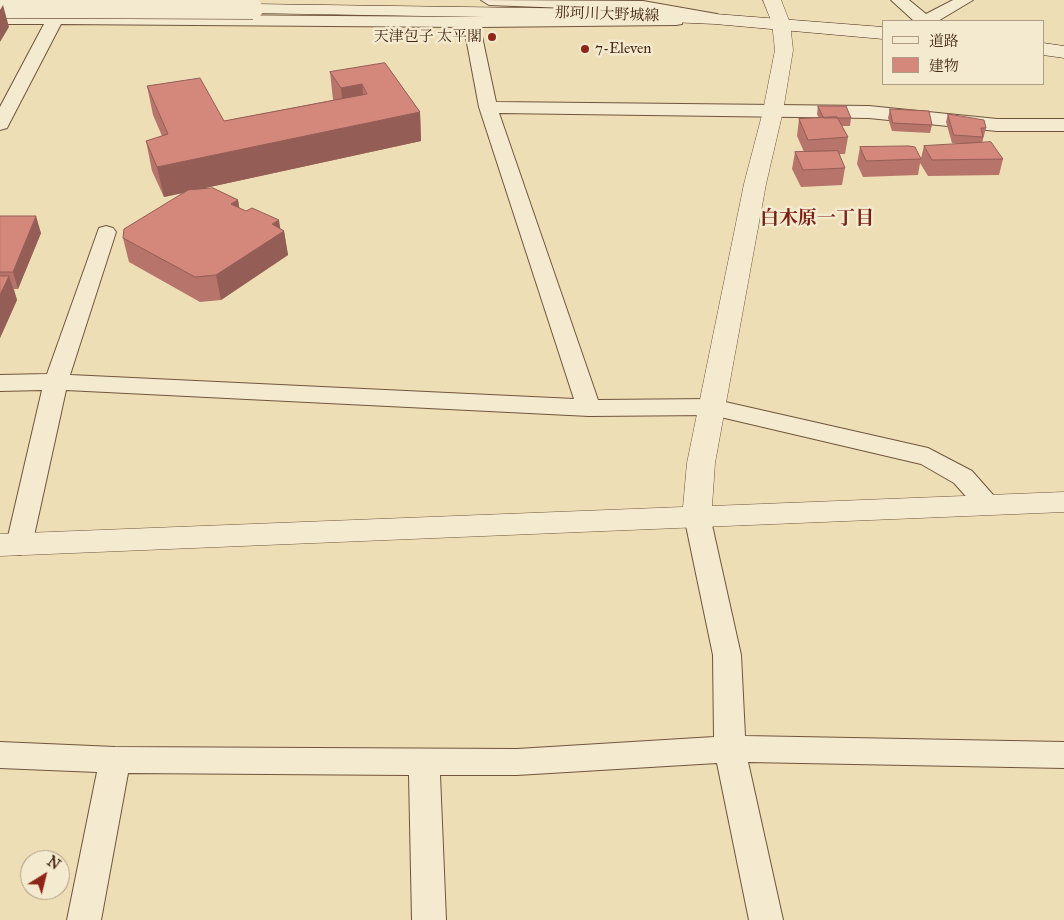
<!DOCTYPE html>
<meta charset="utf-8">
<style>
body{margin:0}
#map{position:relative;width:1064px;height:920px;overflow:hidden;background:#eedeb6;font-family:"IM FELL Great Primer","Noto Serif JP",serif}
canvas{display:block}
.legend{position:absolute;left:882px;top:20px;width:162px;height:65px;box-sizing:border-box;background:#f4ead0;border:1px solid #ae9c85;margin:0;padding:6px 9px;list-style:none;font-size:15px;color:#462715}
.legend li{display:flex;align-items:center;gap:10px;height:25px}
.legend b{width:25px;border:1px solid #ae9c85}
.north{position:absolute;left:20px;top:850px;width:50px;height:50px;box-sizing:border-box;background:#f4ead0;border:1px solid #ae9c85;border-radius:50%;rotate:36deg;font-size:14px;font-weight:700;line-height:20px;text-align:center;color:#462715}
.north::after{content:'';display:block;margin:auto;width:18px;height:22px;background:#8f2418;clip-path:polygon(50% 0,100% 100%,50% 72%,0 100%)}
</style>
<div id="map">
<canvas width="1064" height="920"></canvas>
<ul class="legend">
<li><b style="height:6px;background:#f4ead0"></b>道路</li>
<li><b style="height:14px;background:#d4877b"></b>建物</li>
</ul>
<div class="north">N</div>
</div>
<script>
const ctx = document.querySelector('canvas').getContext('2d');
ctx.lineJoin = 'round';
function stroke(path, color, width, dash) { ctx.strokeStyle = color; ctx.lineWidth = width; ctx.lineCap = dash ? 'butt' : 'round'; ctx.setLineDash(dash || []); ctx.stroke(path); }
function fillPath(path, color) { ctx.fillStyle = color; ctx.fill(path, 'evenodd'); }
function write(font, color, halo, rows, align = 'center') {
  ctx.font = font + ' "IM FELL Great Primer","Noto Serif JP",serif'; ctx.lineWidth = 5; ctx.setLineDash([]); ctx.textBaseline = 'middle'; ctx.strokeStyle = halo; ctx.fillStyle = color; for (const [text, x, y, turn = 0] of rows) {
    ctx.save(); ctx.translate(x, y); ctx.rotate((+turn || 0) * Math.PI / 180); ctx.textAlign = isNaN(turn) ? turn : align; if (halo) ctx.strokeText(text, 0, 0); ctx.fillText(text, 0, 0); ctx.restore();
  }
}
const minor = new Path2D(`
 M481 0 643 1 711 13 717 14 719 18 717 22 711 23 683 18 682 24 676 25 480 27 496 102 869 106 997 119H1064V131H997L869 118 499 113 598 400 712 399 928 448 972 471 1002 505 998 512 989 514 980 512 954 483 921 464 712 415 589 416 66 390 32 545 28 552 19 555 10 552 6 545 42 390 0 391V375L47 374 99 228 106 226 113 228 116 232 70 375 574 399 479 107 464 27 61 24 9 124 7 128 0 130V107L44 24H0V14H49L54 3 60 1 68 6 65 14 471 17 667 15 643 11 489 5Z
 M891 0H909L926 14 953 0H973L938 21H914Z
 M697 507 706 509 710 516 741 655 745 736 1064 742V768L748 762 783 920H749L717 763 517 775H440L446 920H412L409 775 128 773 101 920H67L97 772 0 768V742L115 747 517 749 714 737 713 655 684 516 688 509Z`);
const tertiary = new Path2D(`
 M763 0H781L790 23 793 50 783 111 766 184 715 463 712 506 1064 492V512L0 556V534L683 507 687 463 744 184 763 111 775 50 772 23Z`);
const secondary = new Path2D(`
 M253 4 601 9 715 14 883 27V39L715 24 601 19 247 13 244 9 247 5Z
 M1043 43 1064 46V58L1043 55Z`);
const secondaryBridge = new Path2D(`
 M0 8 253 9`);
const wall = new Path2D(`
 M385 63 420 112 421 141 205 188 238 200 239 208 284 231 288 255 221 300 200 302 129 262 123 238 183 193 164 197 152 171 146 141 162 136 153 115 147 86 224 121 333 100 330 72Z
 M818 106 851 118 850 126H842L848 137 845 154H839L845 168 842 185 801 187 792 169 795 152H804L797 136 799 119 819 118 817 114Z
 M890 109 932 125 930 133 892 131 888 118Z
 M948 114 986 128 982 143 1003 159 999 175 928 176 920 163 918 175 863 177 857 164 860 147 921 158 924 146 962 144 952 143 946 122Z
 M0 216 41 233 18 289H14L17 300 0 338Z`);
const shadedWall = new Path2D(`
 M3 5 9 27 0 42V10Z
 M362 84 365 113 344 117 341 88Z
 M420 112 421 141 164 197 157 167Z
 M238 200 242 224 231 204Z
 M36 216 41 233 18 289 13 272Z
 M279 220 281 233 284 231 288 255 221 300 216 275 272 224Z
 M9 276 17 300 0 338V295Z`);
const building = new Path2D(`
 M385 63 420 112 157 167 146 141 168 134 147 86 200 78 224 121 367 94 362 84 341 88 330 72Z
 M818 106H846L851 118H824Z
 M890 109 929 111 932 125 893 123Z
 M948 114 984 120 986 128H981L983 137 954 135Z
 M837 117 848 137 808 140 799 119Z
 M991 142 1003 159 932 160 924 146Z
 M909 146 915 147 921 159 866 161 860 147Z
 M838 151 845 168 803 170 795 152Z
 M213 188 238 200 231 204 246 211 252 208 279 220 272 224 284 231 216 275 195 277 123 238 124 229 188 190Z
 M0 216H36L13 272H0Z
 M0 276H9L0 295Z`);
const markers = [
 [492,37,5,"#8f2418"],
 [585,49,5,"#8f2418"]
];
const farStreetnames = [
 ["那珂川大野城線",607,15,2]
];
const farPoinames = [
 ["天津包子 太平閣",482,37],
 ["7-Eleven",595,49,"left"]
];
const neighbourhoodNames = [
 ["白木原一丁目",817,219]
];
stroke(minor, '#70553d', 2);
stroke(tertiary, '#70553d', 1);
stroke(secondary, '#462715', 1);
fillPath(minor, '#f4ead0');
fillPath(tertiary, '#f4ead0');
fillPath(secondary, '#f4ead0');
stroke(secondaryBridge, '#462715', 21, []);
stroke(secondaryBridge, '#f4ead0', 20);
fillPath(wall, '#b6746a');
fillPath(shadedWall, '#945e56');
fillPath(building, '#d4877b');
stroke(building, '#945e56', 1);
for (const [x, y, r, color] of markers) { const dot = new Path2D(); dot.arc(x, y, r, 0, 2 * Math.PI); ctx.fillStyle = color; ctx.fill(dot); stroke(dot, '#f4ead0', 2); }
write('15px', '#462715', '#f4ead0', farStreetnames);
write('15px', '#462715', '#f4ead0', farPoinames, 'right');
write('bold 19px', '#7a1f14', '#f4ead0', neighbourhoodNames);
</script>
